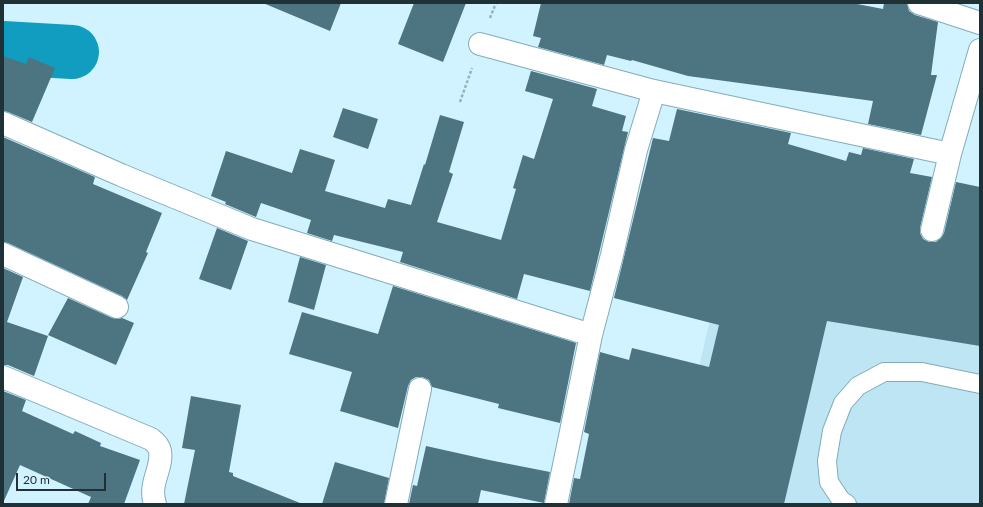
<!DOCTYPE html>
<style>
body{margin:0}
#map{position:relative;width:983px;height:507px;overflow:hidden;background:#d1f3ff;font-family:Lato,sans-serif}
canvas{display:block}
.frame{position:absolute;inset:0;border:4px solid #203136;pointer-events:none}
.scale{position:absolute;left:16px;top:473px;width:90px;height:18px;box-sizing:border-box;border:2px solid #203136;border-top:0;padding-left:5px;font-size:12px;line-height:14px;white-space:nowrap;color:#203136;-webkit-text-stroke:3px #d1f3ff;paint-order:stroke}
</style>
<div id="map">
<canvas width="983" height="507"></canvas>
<div class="frame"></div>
<div class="scale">20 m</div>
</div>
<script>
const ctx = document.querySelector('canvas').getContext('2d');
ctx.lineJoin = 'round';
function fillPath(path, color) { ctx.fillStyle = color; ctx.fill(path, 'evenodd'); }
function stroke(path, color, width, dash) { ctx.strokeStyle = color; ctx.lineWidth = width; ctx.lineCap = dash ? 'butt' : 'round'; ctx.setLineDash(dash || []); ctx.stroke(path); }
const built = new Path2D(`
 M980 253V504H667L721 273Z`);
const river = new Path2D(`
 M3 48 72 52`);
const building = new Path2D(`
 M263 3H341L330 31Z
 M414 3H466L443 62 398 44Z
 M541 3H852L883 9 884 3H907L909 11 915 15 938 22 931 75H937L921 135 868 124 873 101 688 76 632 60 631 61 607 55 604 65 538 47 541 38 533 36Z
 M3 56 26 64 29 57 55 68 32 122 8 112 3 111Z
 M531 71 597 89 592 106 626 116 622 131 628 132 590 291 524 274 517 299 400 262 403 252 334 235 332 241 307 233 311 220 261 203 256 217 225 204 226 202 211 196 226 151 292 173 300 149 335 160 325 191 385 208 388 199 411 205 424 164 425 165 440 115 464 122 449 172 453 174 437 222 501 240 516 189 513 188 523 155 534 159 553 99 525 91Z
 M343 108 378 119 368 149 333 137Z
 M677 109 791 133 788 144 846 161 849 152 861 155 863 148 914 159 910 173 932 177 920 228V233L923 239 929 242H936L941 238 944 233 956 182 980 187V346L827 321 784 504H569L574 478 580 479 589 434 584 432 600 352 629 360 632 348 709 367 719 325 614 298 653 138 669 141Z
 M3 137 95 177 93 184 162 213 146 252 148 253 127 300 122 296 8 243 3 242Z
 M217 228 248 241 231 290 199 279Z
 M300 257 326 265 314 310 288 302Z
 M3 268 23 277 7 322 48 336 34 376 8 365H3Z
 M393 286 576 343 560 423 498 408 499 404 432 387 429 380 422 377H416L411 380 408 386 398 428 340 411 352 372 289 354 302 312 378 334Z
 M68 298 112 318 118 319 122 318 134 323 116 365 48 335Z
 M3 391 26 400 22 411 73 434 75 431 101 443 100 446 140 460 124 504H88L91 497 20 465 3 503Z
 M191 396 241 405 229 472 233 473V476L300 503V504H184L195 450 182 448Z
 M426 446 489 460 550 472 544 503 481 490 478 504H409L413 485 417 486Z
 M335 462 389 478 384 504H322Z`);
const path = new Path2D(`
 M490 18 496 3
 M460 102 472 68`);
const lane = new Path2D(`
 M847 504 841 500 829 482 827 461 832 431 843 403 858 386 884 372H922L980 384`);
const street = new Path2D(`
 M919 3 980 23
 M480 44 654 91 950 154
 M3 123 121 175 252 229 591 335
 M932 230 950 154 980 50
 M3 254 117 307
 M3 377 151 439C155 442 159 446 160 451 163 469 148 483 155 504
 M396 504 420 389
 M556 504 591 335 612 255 636 150 654 91`);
fillPath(built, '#bde5f3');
stroke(river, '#109dbf', 54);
fillPath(building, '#4d7481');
stroke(lane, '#83acb9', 20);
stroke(street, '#83acb9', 24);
stroke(path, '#96b3bc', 2.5, [3, 2]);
stroke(lane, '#fff', 18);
stroke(street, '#fff', 22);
</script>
